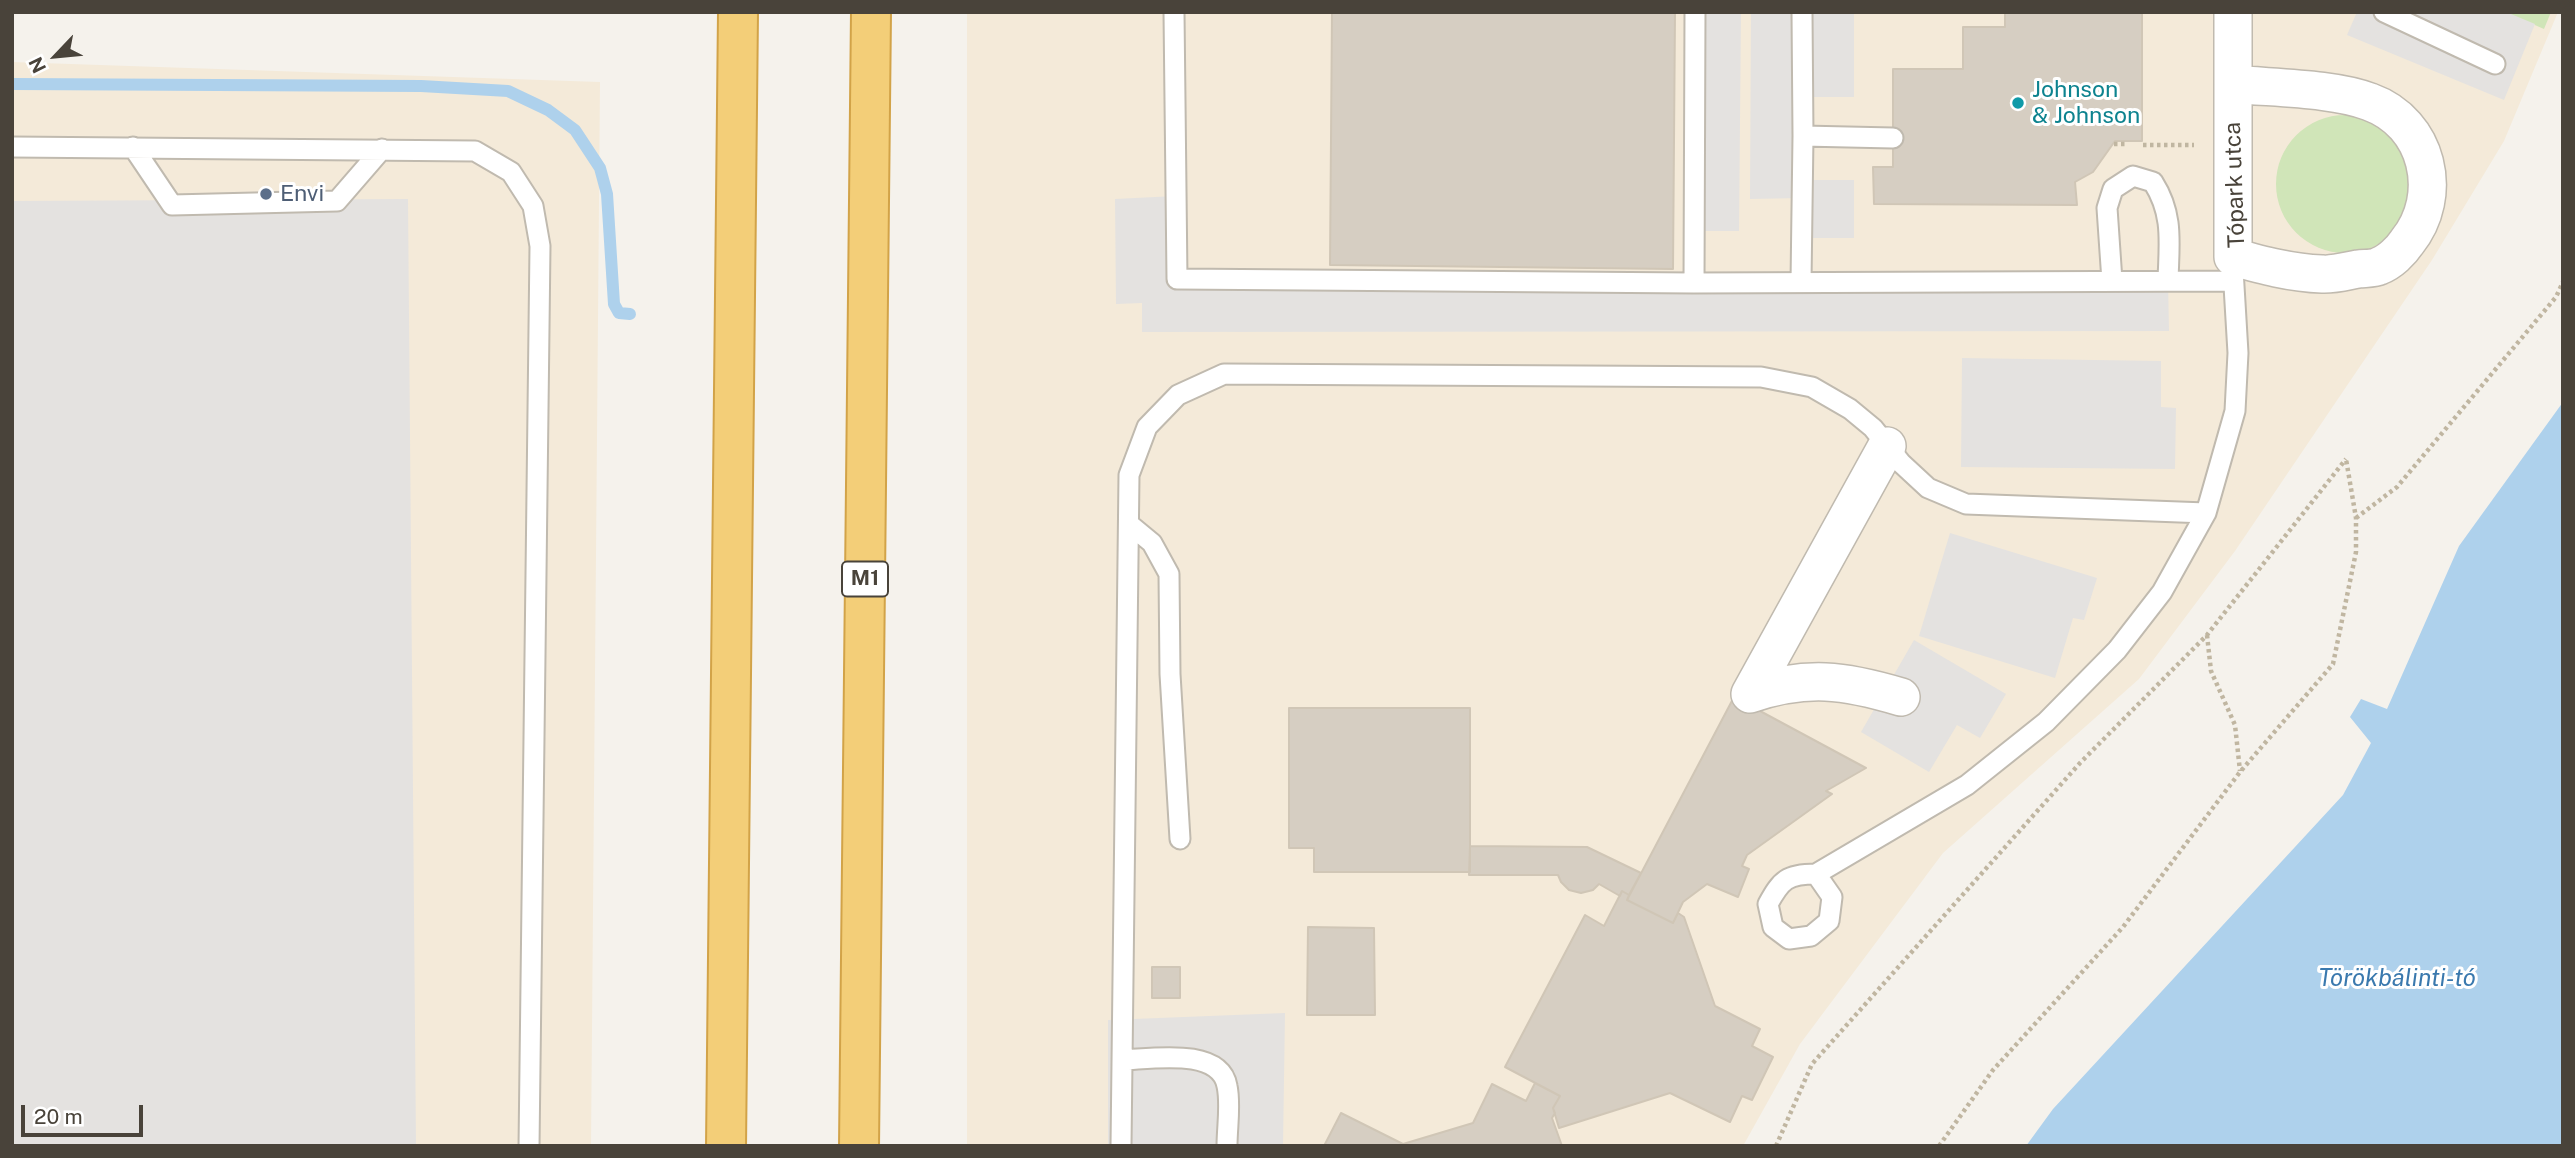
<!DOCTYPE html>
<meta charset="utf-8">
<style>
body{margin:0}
#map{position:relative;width:2575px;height:1158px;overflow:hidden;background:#f5f2ec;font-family:"Public Sans",sans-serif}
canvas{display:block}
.frame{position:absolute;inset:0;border:14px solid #49433a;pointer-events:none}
.north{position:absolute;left:21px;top:21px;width:70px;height:70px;-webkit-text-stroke:5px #fff;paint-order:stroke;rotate:244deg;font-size:19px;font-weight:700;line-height:28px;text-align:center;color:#49433a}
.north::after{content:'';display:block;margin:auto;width:24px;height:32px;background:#49433a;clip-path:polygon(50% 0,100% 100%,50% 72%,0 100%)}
.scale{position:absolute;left:21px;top:1105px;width:122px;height:32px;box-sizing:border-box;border:4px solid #49433a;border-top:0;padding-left:9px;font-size:21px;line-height:24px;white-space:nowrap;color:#49433a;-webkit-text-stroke:5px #fff;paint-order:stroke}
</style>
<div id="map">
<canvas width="2575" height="1158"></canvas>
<div class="frame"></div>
<div class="north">N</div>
<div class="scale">20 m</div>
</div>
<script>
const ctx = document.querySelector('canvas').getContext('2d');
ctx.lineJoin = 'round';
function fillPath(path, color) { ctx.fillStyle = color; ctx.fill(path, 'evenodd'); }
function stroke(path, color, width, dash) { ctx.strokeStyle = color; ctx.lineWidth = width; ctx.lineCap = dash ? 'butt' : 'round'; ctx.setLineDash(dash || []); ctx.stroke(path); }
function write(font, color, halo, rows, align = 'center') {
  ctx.font = font + ' "Public Sans",sans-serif'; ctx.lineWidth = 6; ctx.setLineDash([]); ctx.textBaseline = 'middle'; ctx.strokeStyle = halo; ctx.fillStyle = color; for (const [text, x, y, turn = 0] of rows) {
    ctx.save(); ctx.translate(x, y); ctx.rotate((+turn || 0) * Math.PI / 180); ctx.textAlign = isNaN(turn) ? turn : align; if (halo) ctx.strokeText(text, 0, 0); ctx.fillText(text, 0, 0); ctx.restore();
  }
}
const commercial = new Path2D(`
 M967 12H2558L2504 141 2432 260 2235 551 2139 679 1943 853 1800 1044 1743 1146H967Z
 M12 62 600 82 591 1146H12Z`);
const green = new Path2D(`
 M2505 12H2551L2544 29Z
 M2276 184a69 69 0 1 1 138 0a69 69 0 1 1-138 0Z`);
const parking = new Path2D(`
 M1695 12H1741L1739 231H1694Z
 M1751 12H1854V97H1803V180H1854V238H1802V198L1750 199Z
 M2357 12H2506L2535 24 2504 100 2347 35Z
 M1175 196 1177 279 2168 281 2169 331 1142 332V303L1116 304 1115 199Z
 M408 199 416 1146H12V201Z
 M1962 358 2161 361V407L2176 408 2175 469 1961 467Z
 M1950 533 2097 578 2084 620 2073 618 2055 678 1919 636Z
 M1914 640 2006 694 1980 738 1957 725 1929 772 1861 732Z
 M1285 1013 1283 1146H1108V1020Z`);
const water = new Path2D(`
 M2563 402V1146H2026L2053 1109 2343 795 2371 743 2350 717 2361 699 2387 709 2459 546Z`);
const stream = new Path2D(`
 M12 84 421 86 508 91 548 110 575 130 600 168 607 194 614 304 619 313 630 314`);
const building = new Path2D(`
 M1332 12H1675L1673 269 1330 265Z
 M2005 12H2142V141H2115L2093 172 2075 182 2077 205 1874 204 1873 167H1893V69H1963V27H2005Z
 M1734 697 1866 768 1826 791 1832 794 1747 855 1742 866 1749 869 1738 897 1707 884 1683 902 1673 923 1627 900Z
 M1289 708H1470V872H1314V848H1289Z
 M1470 846 1587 847 1641 873 1629 895 1622 891 1620 896 1599 884 1593 890 1581 893 1569 890 1561 882 1558 875H1469Z
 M1622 891 1629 895 1627 900 1673 923 1678 913 1684 917 1715 1006 1760 1029 1752 1046 1773 1057 1752 1100 1742 1096 1730 1122 1670 1093 1559 1128 1553 1108 1560 1096 1505 1067 1585 915 1604 926Z
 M1308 927 1374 928 1375 1015H1307Z
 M1152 967H1180V998H1152Z
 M1535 1083 1560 1096 1553 1108 1555 1113 1552 1118 1562 1146H1324L1341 1113 1403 1144 1473 1123 1492 1084 1526 1101Z`);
const path = new Path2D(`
 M2114 144H2127
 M2143 145H2194
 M2356 518 2397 487 2556 297 2563 282
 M2207 635 2211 671 2235 725 2240 771
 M1776 1146 1812 1064 2080 763 2207 635 2346 459
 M1939 1146 1993 1070 2123 927 2240 772 2333 664 2356 552V518L2346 459`);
const lane = new Path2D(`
 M1174 12 1177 279 1694 283 2232 281
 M2384 12 2495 64
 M1803 136 1893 138
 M12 147 475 151 511 172 533 206 540 246 529 1146
 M133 147 172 205 337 201 382 149
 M2112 281 2107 208 2113 189 2133 176 2153 182C2174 215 2169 243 2168 281
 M1801 282 1803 136 1802 12
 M1694 283 1695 12
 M1129 524 1152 543 1169 574 1170 674 1180 839
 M1816 874 1832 897 1829 921 1811 936 1789 939 1773 927 1768 904C1781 880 1787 874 1816 874L1967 785 2046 722 2117 650 2162 592 2206 513 2235 411 2238 353 2233 269
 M1122 1060C1152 1059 1220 1047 1227 1086 1231 1104 1227 1127 1227 1146
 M1121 1146 1129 475 1147 427 1178 395 1224 374 1761 377 1812 387 1850 409 1873 428 1901 463 1928 488 1966 504 2206 513`);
const street = new Path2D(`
 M2233 84C2272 88 2335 88 2370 102 2428 123 2445 195 2407 242 2401 251 2390 262 2379 266 2373 269 2365 268 2358 269 2347 271 2333 275 2322 274 2291 273 2262 265 2233 257 2233 175 2233 94 2233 12
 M1750 694 1887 446
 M1750 694C1807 675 1844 680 1901 697`);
const highway = new Path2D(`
 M726 1146 738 12
 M859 1146 871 12`);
const markers = [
 [2018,103,7,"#0f9aa8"],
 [266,194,7,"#5c6f8a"]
];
const shields = [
 [865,579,46]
];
const shieldNames = [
 ["M1",865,579]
];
const cultureNames = [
 ["Johnson",2032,90],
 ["& Johnson",2032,116]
];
const streetNames = [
 ["Tópark utca",2235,185,-92]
];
const serviceNames = [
 ["Envi",280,194]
];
const waterNames = [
 ["Törökbálinti-tó",2397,979]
];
fillPath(commercial, '#f4ead9');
fillPath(green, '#d0e5b8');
fillPath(parking, '#e4e2e0');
fillPath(water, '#aed1ec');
stroke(stream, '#aed1ec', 12);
fillPath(building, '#d6cec2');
stroke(building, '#d0c6b6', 2);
stroke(lane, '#c0baaf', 23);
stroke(street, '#c0baaf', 40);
stroke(highway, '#d2a348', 42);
stroke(path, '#c0b6a1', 4.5, [3.5, 3.5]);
stroke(lane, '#fff', 19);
stroke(street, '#fff', 37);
stroke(highway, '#f3ce78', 38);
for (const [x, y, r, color] of markers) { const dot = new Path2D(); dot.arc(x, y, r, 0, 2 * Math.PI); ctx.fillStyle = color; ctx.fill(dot); stroke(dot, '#fff', 2.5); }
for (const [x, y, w] of shields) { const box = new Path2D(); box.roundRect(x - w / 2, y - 17.5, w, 35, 5); ctx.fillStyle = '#fff'; ctx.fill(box); stroke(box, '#49433a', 2); }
write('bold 21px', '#49433a', null, shieldNames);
write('23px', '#0d838f', '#fff', cultureNames, 'left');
write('23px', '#49433a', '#fff', streetNames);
write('23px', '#4e5e75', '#fff', serviceNames, 'left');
write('italic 24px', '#3a79ae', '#fff', waterNames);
</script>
